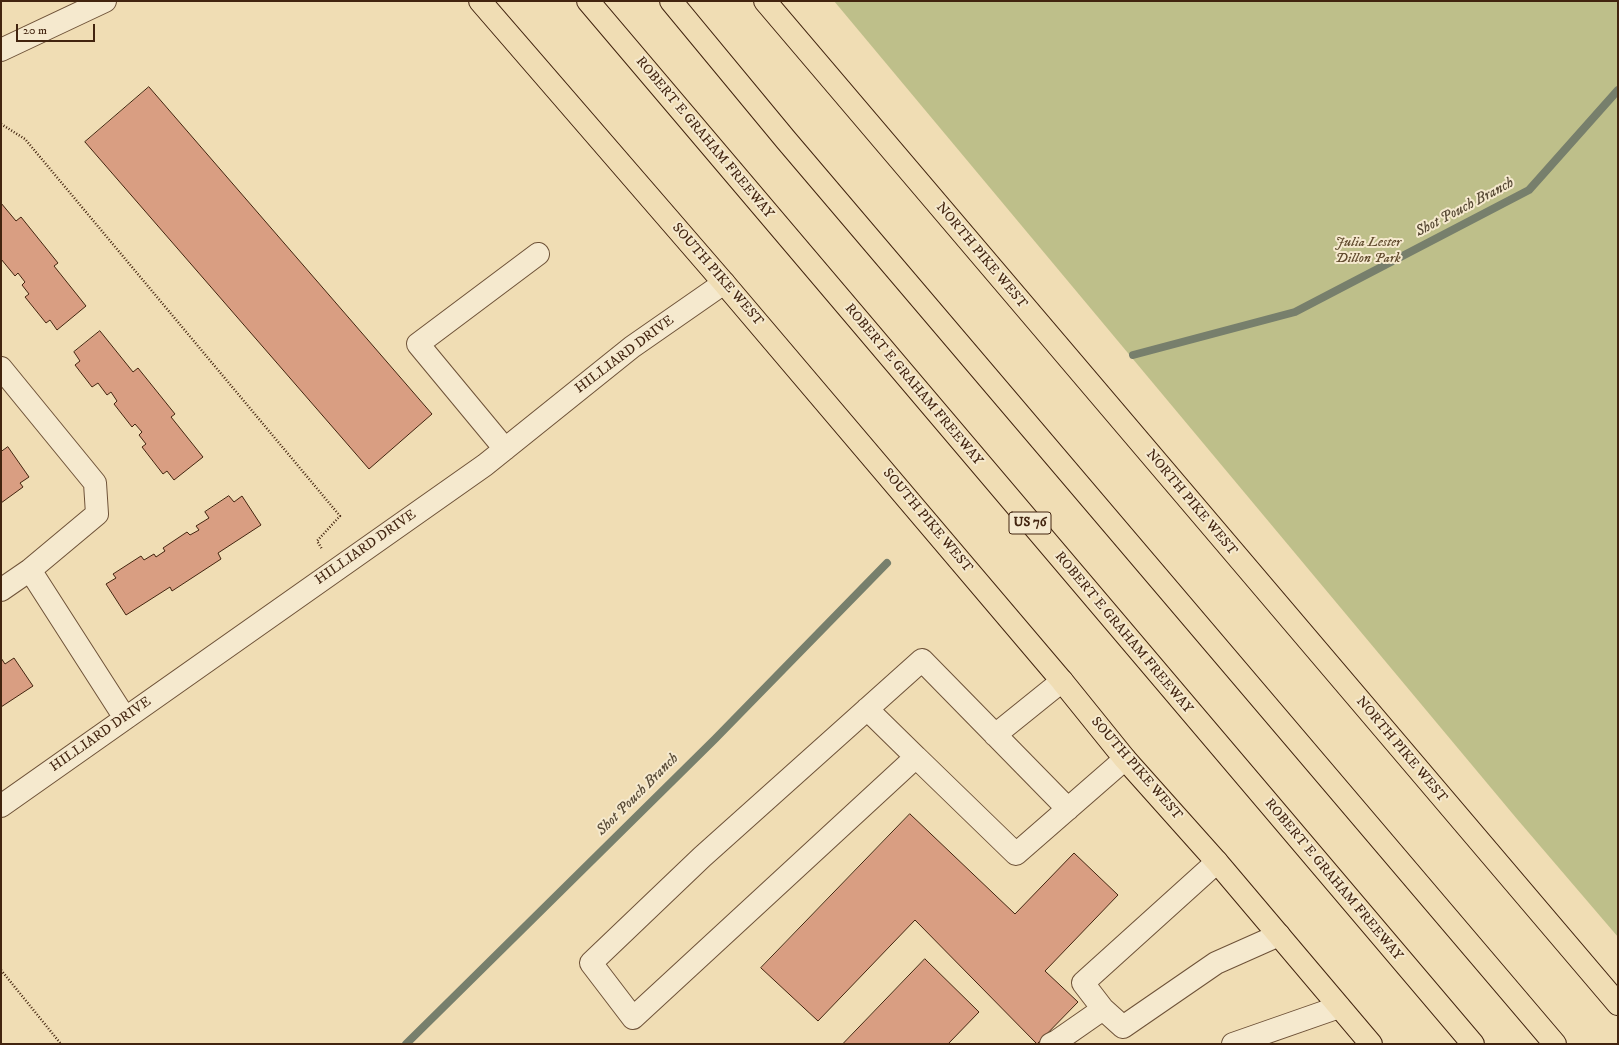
<!DOCTYPE html>
<style>
body{margin:0}
#map{position:relative;width:1619px;height:1045px;overflow:hidden;background:#f0ddb4;font-family:"IM FELL DW Pica",serif}
canvas{display:block}
.frame{position:absolute;inset:0;border:2px solid #42240f;pointer-events:none}
.scale{position:absolute;left:16px;top:24px;width:79px;height:18px;box-sizing:border-box;border:2px solid #42240f;border-top:0;padding-left:5px;font-size:12px;line-height:14px;white-space:nowrap;color:#42240f;-webkit-text-stroke:3px #f5e9ce;paint-order:stroke}
</style>
<div id="map">
<canvas width="1619" height="1045"></canvas>
<div class="frame"></div>
<div class="scale">20 m</div>
</div>
<script>
const ctx = document.querySelector('canvas').getContext('2d');
ctx.lineJoin = 'round';
function fillPath(path, color) { ctx.fillStyle = color; ctx.fill(path, 'evenodd'); }
function stroke(path, color, width, dash) { ctx.strokeStyle = color; ctx.lineWidth = width; ctx.lineCap = dash ? 'butt' : 'round'; ctx.setLineDash(dash || []); ctx.stroke(path); }
function write(font, color, halo, rows, align = 'center') {
  ctx.font = font + ' "IM FELL DW Pica",serif'; ctx.lineWidth = 4; ctx.setLineDash([]); ctx.textBaseline = 'middle'; ctx.strokeStyle = halo; ctx.fillStyle = color; for (const [text, x, y, turn = 0] of rows) {
    ctx.save(); ctx.translate(x, y); ctx.rotate((+turn || 0) * Math.PI / 180); ctx.textAlign = isNaN(turn) ? turn : align; if (halo) ctx.strokeText(text, 0, 0); ctx.fillText(text, 0, 0); ctx.restore();
  }
}
const green = new Path2D(`
 M834 1H1618V937L1517 819Z`);
const stream = new Path2D(`
 M1133 355 1295 312 1529 190 1618 90
 M406 1044 715 739 887 563`);
const building = new Path2D(`
 M149 87 432 414 369 469 85 142Z
 M1 203 16 221 21 217 58 263 54 266 86 306 57 330 50 320 46 323 25 297 29 294 22 285 25 282 18 273 15 276 1 259Z
 M100 331 133 372 138 368 175 414 171 417 203 457 174 480 167 471 163 474 142 447 146 444 139 435 142 432 135 424 132 427 114 404 117 401 111 392 107 395 98 383 92 387 75 365 80 361 74 352Z
 M8 447 29 477 20 483 23 487 1 503V452Z
 M229 496 234 502 242 496 261 525 218 553 221 559 172 591 170 587 126 615 106 584 116 578 113 574 141 556 144 560 154 554 156 557 165 551 163 548 187 532 190 535 199 530 196 526 209 518 205 512Z
 M1 658 5 664 14 658 33 686 1 707Z
 M910 814 1015 914 1074 853 1118 895 1045 971 1078 1002 1037 1044 915 920 818 1021 761 968Z
 M925 959 979 1012 948 1044H843Z`);
const path = new Path2D(`
 M1 124 25 139 340 516 317 541 322 549
 M1 970 61 1044`);
const minor = new Path2D(`
 M1 50 105 1
 M1 368 95 483 97 514 30 570 1 590
 M505 449 418 344 538 254
 M30 570 125 718
 M867 709 916 757 633 1018 591 963 702 857 922 660 1068 809
 M995 735 1062 681
 M916 757 1016 854 1125 759
 M1 806 485 465 632 347 724 283
 M1217 862 1083 983 1103 1009 1123 1027 1216 963 1279 935
 M1051 1044 1057 1041 1103 1009
 M1233 1044 1339 1007`);
const major = new Path2D(`
 M480 1 724 283 1062 681 1125 759 1217 862 1371 1044
 M765 1 1618 1004`);
const highway = new Path2D(`
 M588 1 1473 1044
 M671 1 786 140 1555 1044`);
const shields = [
 [1030,523,42]
];
const shieldNames = [
 ["US 76",1030,523]
];
const streetNames = [
 ["ROBERT E GRAHAM FREEWAY",704,138,50],
 ["NORTH PIKE WEST",981,256,50],
 ["SOUTH PIKE WEST",717,275,49],
 ["HILLIARD DRIVE",625,355,-37],
 ["ROBERT E GRAHAM FREEWAY",913,385,50],
 ["NORTH PIKE WEST",1191,503,50],
 ["SOUTH PIKE WEST",927,521,50],
 ["HILLIARD DRIVE",366,548,-35],
 ["ROBERT E GRAHAM FREEWAY",1123,633,50],
 ["HILLIARD DRIVE",101,735,-35],
 ["NORTH PIKE WEST",1401,750,50],
 ["SOUTH PIKE WEST",1136,769,49],
 ["ROBERT E GRAHAM FREEWAY",1333,880,50]
];
const parkNames = [
 ["Julia Lester",1368,243],
 ["Dillon Park",1368,259]
];
const waterNames = [
 ["Shot Pouch Branch",1465,208,-28],
 ["Shot Pouch Branch",638,795,-45]
];
fillPath(green, '#bebf8a');
stroke(stream, '#777f6c', 8);
fillPath(building, '#d99e82');
stroke(building, '#42240f', 1);
stroke(minor, '#6e5238', 24);
stroke(major, '#42240f', 24);
stroke(highway, '#42240f', 24);
stroke(path, '#42240f', 2.5, [1, 2]);
stroke(minor, '#f5e9ce', 22);
stroke(major, '#f0ddb4', 22);
stroke(highway, '#f0ddb4', 22);
for (const [x, y, w] of shields) { const box = new Path2D(); box.roundRect(x - w / 2, y - 11, w, 22, 3); ctx.fillStyle = '#f5e9ce'; ctx.fill(box); stroke(box, '#42240f', 1); }
write('bold 13px', '#42240f', null, shieldNames);
write('14px', '#42240f', '#f5e9ce', streetNames);
write('italic 14px', '#614b2e', '#f5e9ce', parkNames);
write('italic 15px', '#584a36', '#f5e9ce', waterNames);
</script>
